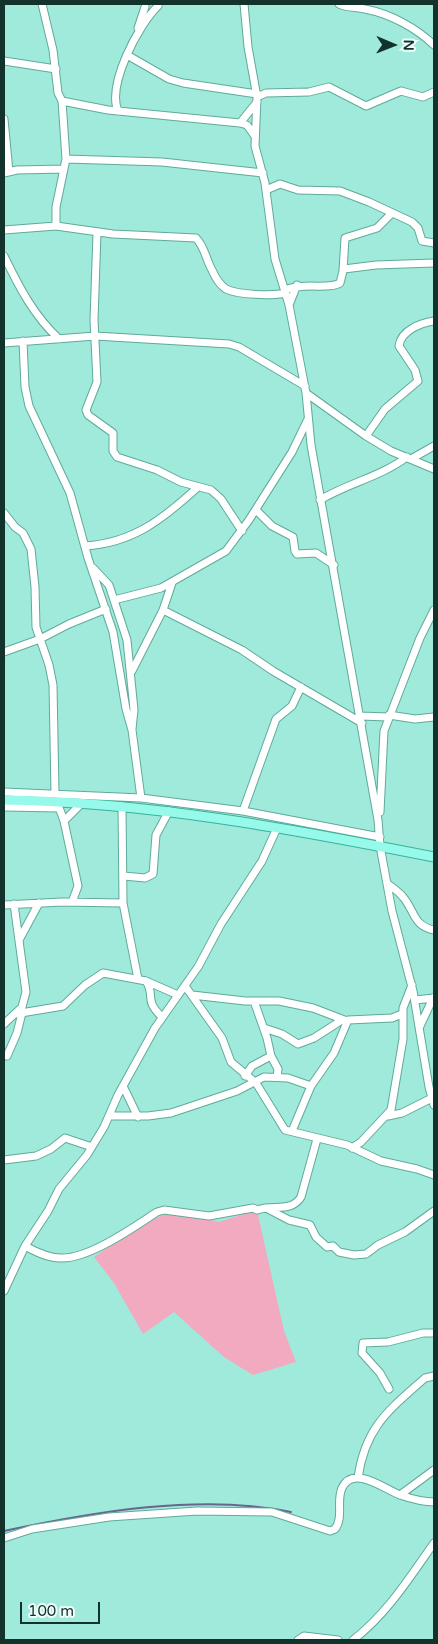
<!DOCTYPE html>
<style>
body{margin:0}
#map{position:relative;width:438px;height:1644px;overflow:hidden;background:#9feada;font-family:"Varela Round",sans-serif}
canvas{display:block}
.frame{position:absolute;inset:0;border:5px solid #13322c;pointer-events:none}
.north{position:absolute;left:368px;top:20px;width:50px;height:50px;-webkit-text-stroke:4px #effdfa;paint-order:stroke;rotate:91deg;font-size:14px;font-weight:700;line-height:20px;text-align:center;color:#13322c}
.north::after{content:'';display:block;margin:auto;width:18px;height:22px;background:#13322c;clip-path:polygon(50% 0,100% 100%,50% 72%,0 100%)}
.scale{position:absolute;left:20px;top:1602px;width:80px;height:22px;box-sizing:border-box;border:2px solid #13322c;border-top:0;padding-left:6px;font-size:15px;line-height:18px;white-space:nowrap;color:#13322c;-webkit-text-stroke:4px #effdfa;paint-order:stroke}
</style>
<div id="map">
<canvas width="438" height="1644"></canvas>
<div class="frame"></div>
<div class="north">N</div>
<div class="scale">100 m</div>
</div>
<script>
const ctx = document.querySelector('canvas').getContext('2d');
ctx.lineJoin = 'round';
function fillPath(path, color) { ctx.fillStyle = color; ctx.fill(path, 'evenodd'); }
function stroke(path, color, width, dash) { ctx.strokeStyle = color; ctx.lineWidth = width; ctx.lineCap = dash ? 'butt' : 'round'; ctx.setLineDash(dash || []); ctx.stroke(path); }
const green = new Path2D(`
 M257 1210 284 1331 296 1362 253 1375 224 1357 174 1312 143 1334 114 1283 94 1257 137 1227 167 1213 195 1215 218 1222Z`);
const stream = new Path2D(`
 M4 1531C93 1512 201 1493 291 1512`);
const minor = new Path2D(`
 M42 4 53 50 58 93 62 101 108 110 240 123 247 125 254 135
 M244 4 248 47 257 97 255 146 265 183 275 259 289 305 306 393 311 445 378 820 380 846 392 911 413 991 429 1087 434 1105
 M339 4C347 8 356 7 365 9 391 14 416 28 434 45
 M138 28 145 7
 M127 55 169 79 183 83 257 94
 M4 61 56 69
 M257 97 266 93 309 92 329 87 366 106 401 91 423 97 434 92
 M118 111C107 85 138 25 158 6
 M4 119 9 172
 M240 123 257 102
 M66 159 162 162 263 173
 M4 173 17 170 64 169
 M266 190 280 184 298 190 340 191 369 202 412 222 418 228 422 241 434 243
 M56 226V207L66 159 62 101
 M4 230 56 226 113 234 196 238C205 247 206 260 212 270 215 277 220 285 226 289 238 295 273 296 286 293
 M97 233 94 320 97 382 86 410 88 415 113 433V451L117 457 157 470 181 482 211 490 221 499 242 531
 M4 256C19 287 34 316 59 339
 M344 269 376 265 434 263
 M285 290C302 282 329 290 340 283L343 271 345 238 377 228 391 214
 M289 305 297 285
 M23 341 25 387 29 406 70 493 88 558 113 632 126 709 132 730 141 798
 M4 343 95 336 229 344 239 347 305 386
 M306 393 366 436 391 451 434 469
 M366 436 385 409 418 381 415 370 399 346C401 330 421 323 434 321
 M411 459 434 446
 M320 500C348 483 380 477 407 457
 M256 510 272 526 293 537 295 551 297 554 316 553 334 565
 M4 513 15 527 23 533 31 549 35 587 36 627 49 665 53 685 55 793
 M85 546C133 543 163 519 198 487
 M93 568 109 585 127 640 134 710 132 729
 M114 600 161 588 226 551 249 520 292 452 308 419
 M163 610 242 650 273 671 362 723
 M4 652 40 639 69 624 106 609
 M132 671 163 610 172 583
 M389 715 415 719 434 717
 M360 716 388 717
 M4 792 141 798 243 811 380 837
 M57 802 64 821 78 886 72 902
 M122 806 123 903 138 979
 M4 807 59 808
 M243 811 276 719 292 706 301 687
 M380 812 384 731 420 638 434 610
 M64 821 82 803
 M124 876 145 878 153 874 156 835 169 811
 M388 884C393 888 399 892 403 897 415 911 413 926 434 930
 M4 905 62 902 123 903
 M19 940 39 903
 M146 981C156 996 143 999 162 1017
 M185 986 222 1038 231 1062 256 1083 285 1130 347 1145 381 1161 417 1169 434 1175
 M192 995 245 1001H279L313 1008 347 1021
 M415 1000 434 998
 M254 1001 267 1038 271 1056 278 1069 277 1077
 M15 1014 63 1006 85 985 103 973 146 981 178 995
 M4 1024 22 1007 26 992 14 904
 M420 1026 433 998
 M264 1028 282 1034 298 1044 314 1038 342 1020
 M7 1056 17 1033 22 1013
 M245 1076 252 1066 271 1056
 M123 1086 138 1117
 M110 1116H148L171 1113 237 1091 264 1077 288 1078 311 1086
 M388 1116 402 1113 432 1098
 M292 1131 311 1086 334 1053 348 1020 392 1018 402 1014
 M352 1148 361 1142 391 1110 403 1039V1008L412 985
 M4 1160 36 1156 51 1149 65 1138 92 1147
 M266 1208 289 1220 310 1225 316 1237 327 1247 333 1246 339 1252 354 1255 366 1254 378 1245 405 1232 434 1211
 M25 1246C36 1252 48 1258 61 1258 89 1259 134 1227 157 1212L164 1210 209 1216 253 1208 257 1210C273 1204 291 1213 301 1197L317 1139
 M4 1291 25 1246 48 1211 59 1189 87 1155 104 1127 118 1095 155 1028 198 967 221 924 262 861 277 828
 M389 1389 380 1373 362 1353 363 1343 388 1342 423 1333H434
 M358 1478C365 1427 389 1410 425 1378L434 1376
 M400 1495 434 1470
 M4 1538 32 1529 109 1517 197 1511 272 1512 330 1531 335 1529C344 1517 336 1501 342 1488 353 1464 386 1490 400 1495 412 1499 422 1502 434 1502
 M298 1640 304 1636 338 1640
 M353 1640C387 1614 410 1577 434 1543`);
const major = new Path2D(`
 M4 800C149 802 292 829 434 857`);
fillPath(green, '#f2aac0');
stroke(stream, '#6a658d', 2);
stroke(minor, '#60aa9b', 9);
stroke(major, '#3bb19d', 11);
stroke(minor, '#fff', 7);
stroke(major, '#96f9e9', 9);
</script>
